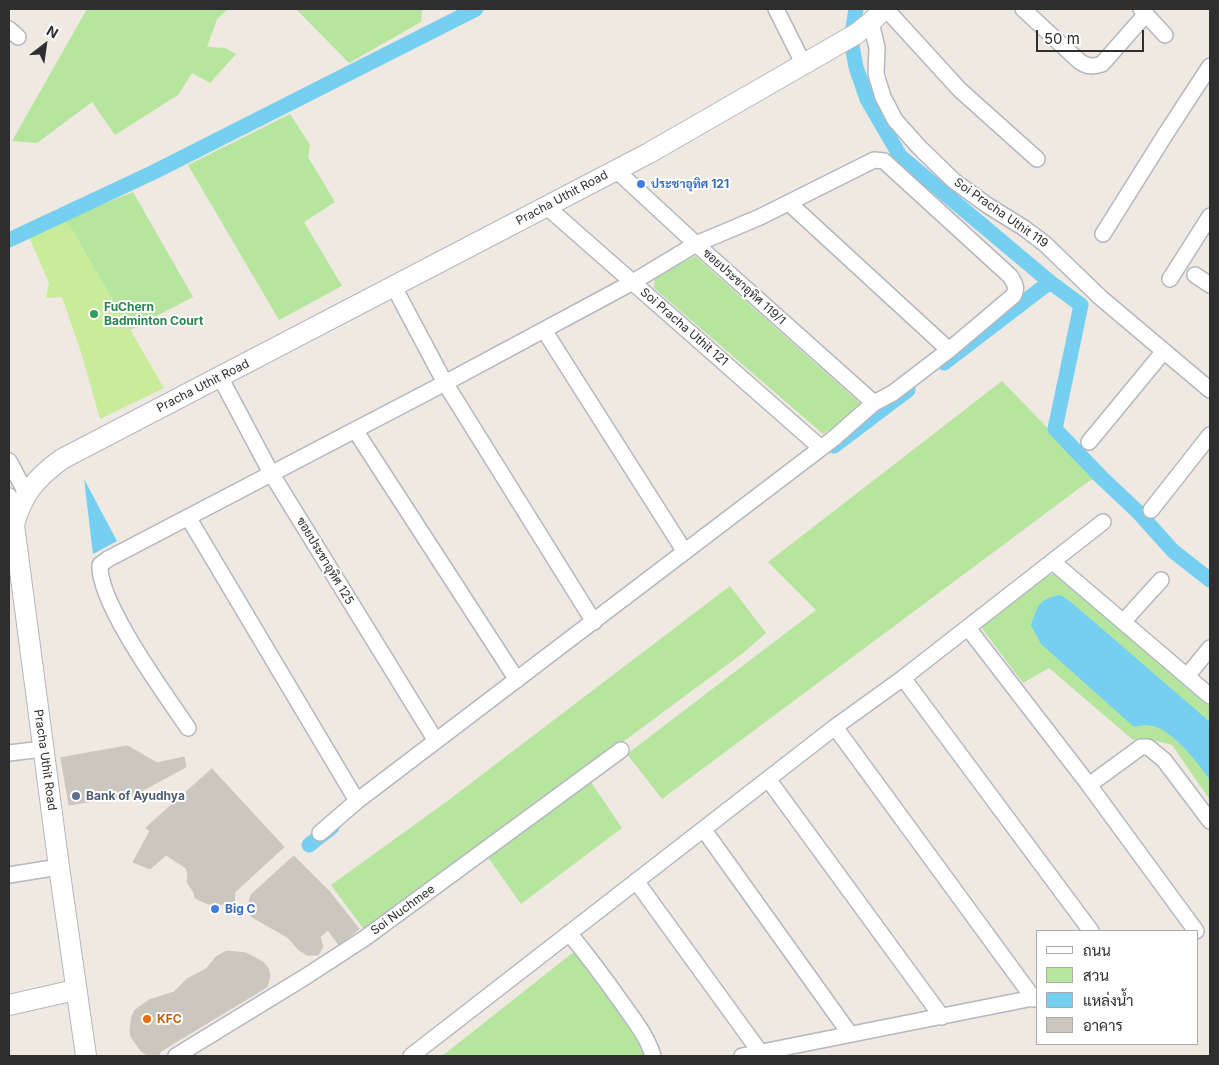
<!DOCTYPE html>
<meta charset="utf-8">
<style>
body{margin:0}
#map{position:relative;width:1219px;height:1065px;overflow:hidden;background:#efe9e1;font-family:Inter,Sarabun,sans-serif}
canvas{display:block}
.frame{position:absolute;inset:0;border:10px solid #2e2e2e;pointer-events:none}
.legend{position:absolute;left:1036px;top:930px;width:162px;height:115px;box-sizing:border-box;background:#fff;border:1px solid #ababab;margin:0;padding:6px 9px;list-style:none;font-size:15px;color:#2e2e2e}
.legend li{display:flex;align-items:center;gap:10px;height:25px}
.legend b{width:25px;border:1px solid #ababab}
.north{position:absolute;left:20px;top:20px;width:50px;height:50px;-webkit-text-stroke:4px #fff;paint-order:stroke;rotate:30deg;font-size:14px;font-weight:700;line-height:20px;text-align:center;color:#2e2e2e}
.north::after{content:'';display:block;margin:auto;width:18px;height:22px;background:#2e2e2e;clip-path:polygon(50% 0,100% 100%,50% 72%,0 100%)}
.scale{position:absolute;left:1036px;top:30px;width:108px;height:22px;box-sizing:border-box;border:2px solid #2e2e2e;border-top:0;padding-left:6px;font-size:15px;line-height:18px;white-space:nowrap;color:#2e2e2e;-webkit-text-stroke:4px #fff;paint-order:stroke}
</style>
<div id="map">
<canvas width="1219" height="1065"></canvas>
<div class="frame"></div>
<ul class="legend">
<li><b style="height:6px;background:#fff"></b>ถนน</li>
<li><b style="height:14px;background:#b6e59e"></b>สวน</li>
<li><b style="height:14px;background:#75cff0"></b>แหล่งน้ำ</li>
<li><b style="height:14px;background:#cbc7bf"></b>อาคาร</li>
</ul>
<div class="north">N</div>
<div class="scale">50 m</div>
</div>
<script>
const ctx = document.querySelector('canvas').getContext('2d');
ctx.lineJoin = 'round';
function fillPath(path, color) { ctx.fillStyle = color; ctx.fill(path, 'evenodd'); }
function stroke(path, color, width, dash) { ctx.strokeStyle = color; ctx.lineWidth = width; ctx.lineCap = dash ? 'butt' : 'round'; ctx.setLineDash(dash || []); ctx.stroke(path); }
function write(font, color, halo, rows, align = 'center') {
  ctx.font = font + ' Inter,Sarabun,sans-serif'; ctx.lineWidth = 4; ctx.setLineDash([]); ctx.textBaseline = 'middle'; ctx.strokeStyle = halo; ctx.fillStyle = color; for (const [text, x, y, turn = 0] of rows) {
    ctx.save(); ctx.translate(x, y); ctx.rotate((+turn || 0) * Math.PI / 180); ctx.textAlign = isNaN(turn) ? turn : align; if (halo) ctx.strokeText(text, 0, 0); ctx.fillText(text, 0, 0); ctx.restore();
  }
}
const green = new Path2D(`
 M87 9H228L217 19 207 47 225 48 236 54 210 83 192 73 178 95 115 135 92 102 37 143 12 141Z
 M296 9H422L421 22 349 63Z
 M290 114 310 145 308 157 335 202 304 222 342 286 279 320 188 165Z
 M133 192 193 297 130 330 71 228 63 220Z
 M695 256 862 405 851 417 823 434 654 288 655 278Z
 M1002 381 1097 479 1089 481 662 799 627 754 816 610 768 562Z
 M1055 573 1210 703V800L1172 745 1144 738 1133 740 1049 668 1023 683 978 623 1043 578Z
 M730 586 766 633 743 653 366 932 331 885 446 802Z
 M591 782 622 828 521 904 487 856Z
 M575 951 645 1049 644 1056H442Z`);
const pitch = new Path2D(`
 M63 220 71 228 164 388 100 419 81 352 62 297 46 298 49 283 28 235Z`);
const water = new Path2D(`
 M84 479 117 541 93 554Z
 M1060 595 1071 602 1210 722V780C1197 762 1170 725 1146 725 1142 725 1138 726 1134 727L1041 644 1031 625C1038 606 1038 599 1060 595Z`);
const canal = new Path2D(`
 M856 9 851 40 856 67 867 99 900 156 1050 282 1081 305 1055 429 1102 478 1138 512 1173 551 1210 580
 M9 240 154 172 476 9
 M944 363 1050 282
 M834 446 908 390
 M309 845 332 827`);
const building = new Path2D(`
 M128 746 157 763 184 757 186 767 134 795 69 805 61 758Z
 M212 769 284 847 235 892 234 904H208L195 898 194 893 187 882 188 874 186 868 166 855 150 869 133 862 150 831 146 828Z
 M294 856 330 892 359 929 339 945 328 930 320 937 323 947 318 955H307L299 950 287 937 252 917 247 910 251 895Z
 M227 951 246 953 263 962 268 968 270 976 267 987 161 1051 158 1056H149L141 1051 131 1037 130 1030 132 1016 135 1010 149 1000 174 992 187 979 206 969 216 957Z`);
const street = new Path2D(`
 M776 9 803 63
 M886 9 960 90 1037 159
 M1023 9 1079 61C1087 67 1093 67 1102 64L1146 14
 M1141 9 1165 35
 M871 22 877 48 876 74 883 97 895 120 919 147 954 181 987 205 1024 228 1045 244 1101 298 1210 390
 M9 29 18 37
 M616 170 696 244 874 403
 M789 203 949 350
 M547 207 821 448
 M1103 234 1165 135 1210 66
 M1195 275 1210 285
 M1170 279 1210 216
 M394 287 445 383 594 622
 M544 330 685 552
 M220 377 271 473 436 741
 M355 430 517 680
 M1089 442 1164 351
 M9 461 26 493
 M9 496 18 513
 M1151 510 1210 435
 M188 517 357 801
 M1053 562 1210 696
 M1123 622 1161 580
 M968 628 1089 785 1196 931
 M1187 676 1210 648
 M903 678 1091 931
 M835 727 1034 999
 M188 728C165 694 98 603 100 565L108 559 445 383 633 282 696 244 760 217 874 160 884 161 1010 276C1015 284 1018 288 1013 296L949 350 893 393 874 403 833 439 357 801 320 833
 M9 753 43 749
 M768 779 942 1017
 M1089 785 1141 747H1148L1164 760 1210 821
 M704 830 850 1034
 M9 875 59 867
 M636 881 760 1052
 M569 933C588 956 605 979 622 1003 634 1020 647 1036 653 1056
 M176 1056 305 977 365 938 621 750
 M411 1056 835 727 903 678 1103 522
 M742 1056 1038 997`);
const secondary = new Path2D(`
 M9 1005 75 990
 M86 1056 59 867 14 525C22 494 36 478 62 459L649 153 856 34 871 22 884 9`);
const markers = [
 [641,184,5,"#3f7fe0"],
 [94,314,5,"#2e9e5b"],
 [76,796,5,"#5c6f8a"],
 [215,909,5,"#3f7fe0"],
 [147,1019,5,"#e8710a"]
];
const shopNames = [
 ["ประชาอุทิศ 121",651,184],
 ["Big C",225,909]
];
const streetNames = [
 ["Pracha Uthit Road",562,198,-28],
 ["Soi Pracha Uthit 119",1001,213,35],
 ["ซอยประชาอุทิศ 119/1",744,287,42],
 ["Soi Pracha Uthit 121",684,327,41],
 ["Pracha Uthit Road",203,386,-27],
 ["ซอยประชาอุทิศ 125",325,561,59],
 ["Pracha Uthit Road",45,760,82],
 ["Soi Nuchmee",403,910,-36]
];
const leisureNames = [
 ["FuChern",104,307],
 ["Badminton Court",104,321]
];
const serviceNames = [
 ["Bank of Ayudhya",86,796]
];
const foodNames = [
 ["KFC",157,1019]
];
fillPath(green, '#b6e59e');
fillPath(pitch, '#c9ec9a');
fillPath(water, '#75cff0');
stroke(canal, '#75cff0', 15);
fillPath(building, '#cbc7bf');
stroke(building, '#cbc5ba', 1);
stroke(street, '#b4b7c1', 18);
stroke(secondary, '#b4b7c1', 22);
stroke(street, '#fff', 15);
stroke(secondary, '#fff', 20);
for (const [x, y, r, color] of markers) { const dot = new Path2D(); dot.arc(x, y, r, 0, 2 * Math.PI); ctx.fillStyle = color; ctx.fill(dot); stroke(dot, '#fff', 2); }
write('bold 12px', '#366cbe', '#fff', shopNames, 'left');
write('12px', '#2e2e2e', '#fff', streetNames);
write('bold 12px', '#27864d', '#fff', leisureNames, 'left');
write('bold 12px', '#4e5e75', '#fff', serviceNames, 'left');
write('bold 12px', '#c56008', '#fff', foodNames, 'left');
</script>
